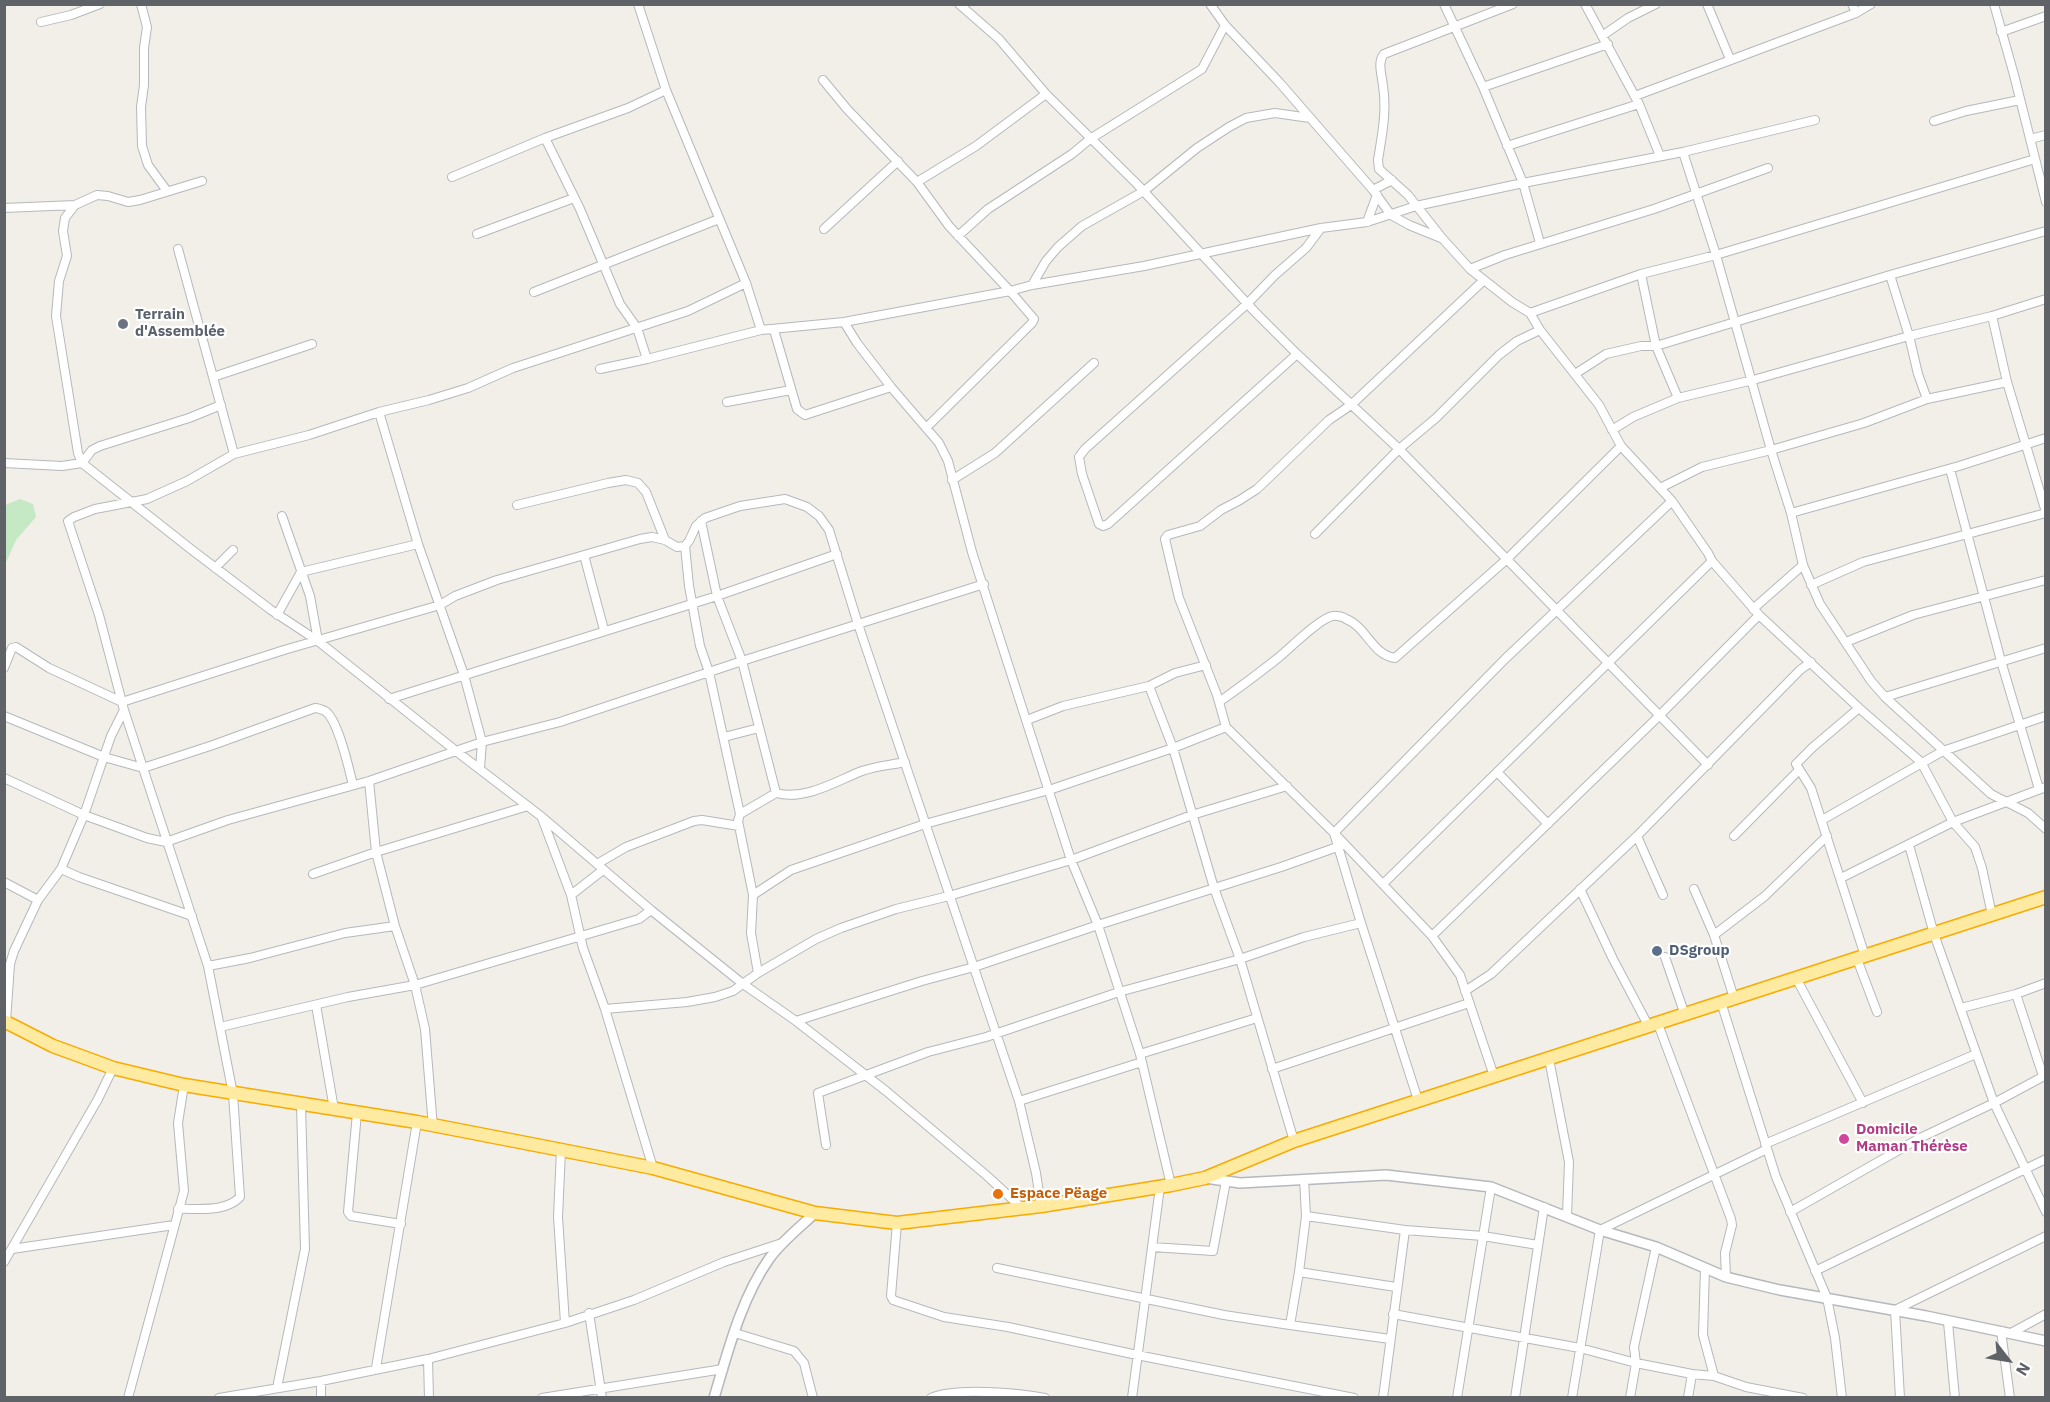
<!DOCTYPE html>
<meta charset="utf-8">
<style>
body{margin:0}
#map{position:relative;width:2050px;height:1402px;overflow:hidden;background:#f1efe8;font-family:"IBM Plex Sans",sans-serif}
canvas{display:block}
.frame{position:absolute;inset:0;border:6px solid #5f6368;pointer-events:none}
.north{position:absolute;left:1978px;top:1330px;width:60px;height:60px;-webkit-text-stroke:4px #fff;paint-order:stroke;rotate:121deg;font-size:16px;font-weight:700;line-height:24px;text-align:center;color:#5f6368}
.north::after{content:'';display:block;margin:auto;width:21px;height:27px;background:#5f6368;clip-path:polygon(50% 0,100% 100%,50% 72%,0 100%)}
</style>
<div id="map">
<canvas width="2050" height="1402"></canvas>
<div class="frame"></div>
<div class="north">N</div>
</div>
<script>
const ctx = document.querySelector('canvas').getContext('2d');
ctx.lineJoin = 'round';
function fillPath(path, color) { ctx.fillStyle = color; ctx.fill(path, 'evenodd'); }
function stroke(path, color, width, dash) { ctx.strokeStyle = color; ctx.lineWidth = width; ctx.lineCap = dash ? 'butt' : 'round'; ctx.setLineDash(dash || []); ctx.stroke(path); }
function write(font, color, halo, rows, align = 'center') {
  ctx.font = font + ' "IBM Plex Sans",sans-serif'; ctx.lineWidth = 4.5; ctx.setLineDash([]); ctx.textBaseline = 'middle'; ctx.strokeStyle = halo; ctx.fillStyle = color; for (const [text, x, y, turn = 0] of rows) {
    ctx.save(); ctx.translate(x, y); ctx.rotate((+turn || 0) * Math.PI / 180); ctx.textAlign = isNaN(turn) ? turn : align; if (halo) ctx.strokeText(text, 0, 0); ctx.fillText(text, 0, 0); ctx.restore();
  }
}
const green = new Path2D(`
 M20 499 33 504 36 517 16 540 5 565V505Z`);
const minor = new Path2D(`
 M141 4 147 27 144 48V85L141 107 142 146 148 165 167 191
 M638 4 666 90 746 283 761 330 844 322 857 343 891 387 939 443 948 461 972 552 1071 860 1098 925 1140 1054 1171 1185
 M959 4 999 39 1046 94 1137 184 1255 312 1297 354 1399 449 1708 765
 M1210 4 1225 25 1279 82 1373 190 1391 215 1409 225 1441 238
 M1444 4 1483 87 1523 183 1540 243
 M1513 4 1384 54C1377 62 1382 75 1383 86 1387 111 1382 135 1378 160L1379 169 1408 195 1442 238 1470 269 1512 302 1530 313 1540 330 1599 405 1621 446 1672 501 1708 553 1712 561 1759 615 1859 708 1921 762 1953 822 1975 847 1982 868 1992 915
 M1585 4 1639 104 1660 156
 M1707 4 1730 59
 M1852 4 1856 13
 M1994 4 2014 75 2046 202
 M41 22 71 15 100 4
 M2001 32 2046 16
 M1602 36 1628 18 1656 4
 M823 80 847 109 917 182 949 226 1010 291 1034 319 1032 323 926 428
 M1483 87 1608 44
 M1635 96 1856 13 1871 4
 M1934 121 1966 111 2020 100
 M545 138 580 209 620 304 637 328 647 359 761 330
 M2030 139 2046 135
 M1507 146 1639 104
 M1683 152 1716 255 1771 450 1791 513 1803 565 1820 604 1871 681 1885 697 1991 794 2028 813 2046 829
 M452 177 545 138 628 108 666 90
 M202 181 140 200 128 202 108 196 97 195 75 205 65 218 63 231 67 256 59 281 56 316 78 453 82 463 192 550 271 610 318 641 456 751 542 817 651 910 743 984 796 1021 886 1091 986 1175 1022 1208
 M917 182 976 146 1046 94
 M1373 190 1392 180
 M4 208 75 205
 M1367 222 1377 195
 M824 229 898 161
 M477 234 574 198
 M958 236 988 209 1072 154 1090 139 1202 69 1225 25
 M178 249 234 454
 M1470 269 1505 255 1654 209 1768 168
 M1641 274 1656 346 1678 398
 M1890 275 1909 336 1918 374 1927 399
 M1484 280 1351 405 1329 420 1257 489 1240 500 1221 510 1200 526 1168 535 1165 539 1179 598 1217 695 1226 727 1334 833 1432 936 1460 975 1494 1076
 M1032 285 1046 261 1058 247 1082 226 1144 191 1197 148 1229 127 1246 118 1275 113 1310 118
 M534 292 719 219
 M1530 313 1641 274 1716 255 2035 159
 M1992 316 2007 382 2046 512
 M844 322 1010 291 1032 285 1144 266 1321 228 1367 222 1416 206 1523 183 1683 152 1815 120
 M774 330 797 409 805 415 891 387
 M1297 354 1108 524 1103 526 1099 524 1082 474 1079 457 1085 449 1248 303 1275 275 1306 248 1321 228
 M600 369 647 359
 M1575 374 1606 354 1641 346H1656L1890 275 2046 231
 M213 377 312 344
 M727 402 791 390
 M379 412 418 544 464 675 482 742 480 768
 M1612 430 1633 417 1678 398 1753 380 1909 336 1992 316 2046 299
 M4 463 62 466 82 463 92 450 100 446 189 418 221 405
 M1950 469 2001 661 2039 789
 M952 480 995 453 1094 363
 M1660 488 1702 467 1771 450 1864 423 1927 399 2007 382
 M517 505 608 483 626 480 638 483 646 492 665 540
 M1791 513 1959 466 2046 438
 M282 516 310 596 318 641
 M1315 534 1399 449 1436 418 1499 355 1517 341 1540 330
 M685 546 689 586 700 646 709 672 740 814
 M584 555 604 630
 M215 568 233 550
 M1811 585 1863 562 2046 513
 M1753 609 1803 565
 M277 615 301 572 418 544
 M1846 642 1913 615 2046 580
 M4 668 12 648 16 647 49 668 122 702 284 650 440 605 455 596 497 580 640 539 652 537 665 540 677 547 685 546 689 541 696 526 705 518 740 506 785 499 807 507 819 516 829 530 858 624 1019 1101 1036 1173 1041 1206
 M1149 686 1173 748 1214 888 1240 959 1294 1141
 M1885 697 2046 648
 M389 699 717 596 837 554
 M1219 702C1239 688 1259 673 1278 658 1289 649 1321 617 1333 616 1336 615 1344 617 1346 619 1367 627 1372 655 1395 658L1507 559 1621 446
 M1859 708 1813 747 1796 764 1811 788 1865 956
 M4 716 104 757 143 768 213 745 315 708C317 708 323 710 325 711 338 719 349 769 353 785
 M1027 720 1063 706 1149 686 1175 673 1206 665
 M724 737 759 728
 M1497 772 1548 824
 M4 778 84 815 147 838 166 842 228 820 369 781 482 742 560 722 742 661 717 596 701 521
 M369 781 376 852 395 926 415 985 425 1029 433 1127
 M776 793C805 801 836 781 862 771 876 766 891 765 905 762
 M542 818 571 895 583 948 605 1009 653 1168
 M1822 820 1943 751 2046 716
 M1637 836 1663 895
 M1734 836 1799 770
 M1909 845 1934 934 1994 1103 2046 1212
 M597 864 626 847 694 821 702 820 739 826
 M61 869 79 877 192 916
 M313 874 376 852 528 806
 M1841 878 1953 822 2046 787
 M4 882 38 900
 M1383 884 1712 561
 M1580 889 1613 959 1649 1027
 M1694 889 1714 935 1734 998
 M571 895 603 870
 M753 895 791 870 925 824 1049 790 1173 748 1226 727
 M1714 935 1765 896 1827 836
 M1432 936 1659 716 1759 615
 M1665 957 1685 1015
 M1857 959 1877 1012
 M208 966 250 958 345 933 395 926
 M758 973 751 933 753 895 738 821 740 814 776 793 742 661 984 584
 M1796 978 1863 1103
 M1465 991 1491 974 1637 836 1800 670 1811 662
 M2016 994 2043 1076
 M1721 1002 1776 1177 1827 1298 1835 1338 1842 1398
 M316 1005 334 1109
 M1961 1008 2016 994 2046 983
 M605 1009 687 1002 715 997 733 991 758 973 816 939 841 928 896 909 949 896 1071 860 1192 815 1287 786
 M796 1021 922 981 974 967 1098 925 1281 867 1340 846
 M6 1022 10 964 14 951 38 900 61 869 84 815 111 736 124 710
 M1658 1024 1731 1219 1732 1225 1725 1253 1726 1277
 M220 1027 348 997 415 985 639 919 651 910
 M1140 1054 1257 1018
 M1549 1059 1569 1162 1567 1216
 M1272 1069 1469 1003
 M1418 1100 1361 923 1334 833 1505 659 1672 501
 M1019 1101 1142 1062
 M357 1113 348 1212 351 1216 401 1224
 M1765 1144 1976 1054
 M826 1145 818 1093 928 1052 986 1037 1119 992 1240 959 1304 937 1361 923
 M561 1150 558 1217 565 1323
 M1304 1179 1306 1216 1405 1230 1383 1398
 M178 1209C198 1208 225 1213 240 1197L233 1094 208 966 124 710 99 615 68 521 74 517 95 509 147 499 187 481 234 454 309 435 379 412 429 400 468 388 513 368 688 311 746 283
 M1790 1212 1920 1138 1994 1103 2046 1075
 M897 1223 891 1296 893 1300 944 1317 1008 1327 1137 1355 1354 1398
 M1405 1230 1483 1236 1538 1245
 M1152 1247 1213 1251 1226 1181
 M12 1249 174 1225
 M4 1262 98 1099 113 1068
 M997 1268 1224 1315 1290 1325 1299 1272 1306 1216
 M1705 1268 1703 1335 1714 1376
 M1815 1271 2046 1159
 M1299 1272 1396 1287
 M589 1313 602 1398
 M1393 1314 1580 1348 1636 1363 1692 1374 1714 1376 1746 1387 1803 1398
 M1948 1322 1955 1398
 M1290 1325 1390 1339
 M2001 1331 2010 1398
 M735 1333 794 1351 804 1363 813 1398
 M2011 1333 2046 1314
 M428 1359 429 1398
 M376 1368 417 1122
 M321 1381V1398
 M277 1388 305 1249 301 1105
 M128 1398 184 1191 178 1123 184 1085
 M219 1398 321 1381 428 1359 565 1323 634 1300 724 1262 782 1243
 M542 1398 723 1369
 M931 1398C956 1387 1018 1393 1045 1398
 M1132 1398 1160 1187
 M1457 1398 1491 1187
 M1515 1398 1544 1207
 M1572 1398 1600 1230 1767 1149
 M1630 1398 1636 1363 1634 1347 1656 1247
 M1688 1398 1692 1374
 M1900 1398 1895 1310 2046 1236`);
const tertiary = new Path2D(`
 M1205 1178 1240 1183 1386 1175 1491 1187 1600 1230 1656 1247 1726 1277 1780 1290 1926 1316 2046 1341
 M714 1398C728 1351 741 1299 769 1259 781 1242 799 1228 815 1213`);
const trunk = new Path2D(`
 M4 1021 53 1046 113 1068 184 1085 417 1122 541 1146 653 1168 815 1213 897 1223 1041 1206 1171 1185 1205 1178 1294 1141 2046 897`);
const markers = [
 [123,324,6,"#6b7280"],
 [1657,951,6,"#5c6f8a"],
 [1844,1139,6,"#d1479c"],
 [998,1194,6,"#e8710a"]
];
const worshipNames = [
 ["Terrain",135,315],
 ["d'Assemblée",135,332]
];
const serviceNames = [
 ["DSgroup",1669,951]
];
const hotelNames = [
 ["Domicile",1856,1130],
 ["Maman Thérèse",1856,1147]
];
const foodNames = [
 ["Espace Pëage",1010,1194]
];
fillPath(green, '#c5e8c5');
stroke(minor, '#b5b8bc', 10);
stroke(tertiary, '#b5b8bc', 12);
stroke(trunk, '#f9ab00', 15);
stroke(minor, '#fff', 8);
stroke(tertiary, '#fff', 9);
stroke(trunk, '#feeaa1', 12);
for (const [x, y, r, color] of markers) { const dot = new Path2D(); dot.arc(x, y, r, 0, 2 * Math.PI); ctx.fillStyle = color; ctx.fill(dot); stroke(dot, '#fff', 2); }
write('bold 15px', '#5b616d', '#fff', worshipNames, 'left');
write('bold 15px', '#4e5e75', '#fff', serviceNames, 'left');
write('bold 15px', '#b23c85', '#fff', hotelNames, 'left');
write('bold 15px', '#c56008', '#fff', foodNames, 'left');
</script>
